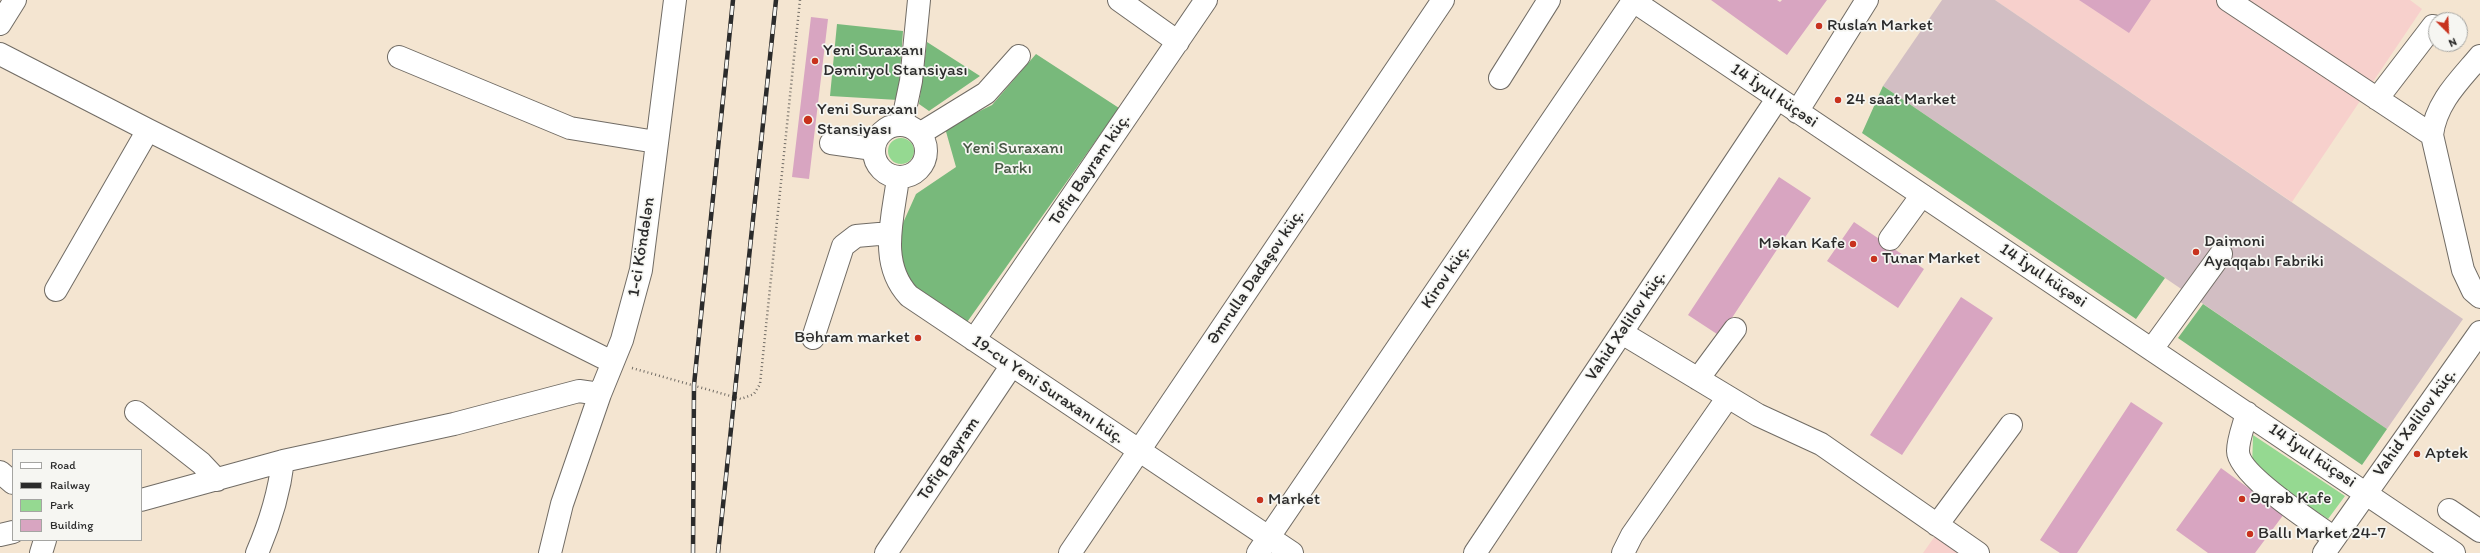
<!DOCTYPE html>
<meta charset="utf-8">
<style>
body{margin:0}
#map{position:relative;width:2480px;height:553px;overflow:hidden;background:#f4e5d1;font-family:Itim,sans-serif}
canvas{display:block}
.legend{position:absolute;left:12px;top:449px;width:130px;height:92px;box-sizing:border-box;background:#f6f6f2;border:1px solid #a5a5a2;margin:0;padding:5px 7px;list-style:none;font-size:12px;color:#2b2b2b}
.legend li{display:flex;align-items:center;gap:8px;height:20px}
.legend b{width:20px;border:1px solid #a5a5a2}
.north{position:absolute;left:2428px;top:12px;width:40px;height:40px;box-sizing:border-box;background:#f6f6f2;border:1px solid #a5a5a2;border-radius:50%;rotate:156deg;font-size:11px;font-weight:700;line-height:16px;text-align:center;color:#2b2b2b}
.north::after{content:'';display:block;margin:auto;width:14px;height:18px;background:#c8321e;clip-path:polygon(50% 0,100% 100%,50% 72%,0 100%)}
</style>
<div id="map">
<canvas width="2480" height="553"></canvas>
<ul class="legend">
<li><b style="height:5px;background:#fff"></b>Road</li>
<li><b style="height:5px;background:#2b2b2b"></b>Railway</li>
<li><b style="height:11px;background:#95d991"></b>Park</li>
<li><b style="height:11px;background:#d8a5c1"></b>Building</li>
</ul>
<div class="north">N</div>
</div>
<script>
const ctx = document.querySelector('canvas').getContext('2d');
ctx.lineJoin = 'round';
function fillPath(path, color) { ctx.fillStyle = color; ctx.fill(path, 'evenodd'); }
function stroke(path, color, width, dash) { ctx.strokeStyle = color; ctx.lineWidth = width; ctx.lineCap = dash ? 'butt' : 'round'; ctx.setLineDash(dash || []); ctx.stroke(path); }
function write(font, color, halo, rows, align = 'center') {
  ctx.font = font + ' Itim,sans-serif'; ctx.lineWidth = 3.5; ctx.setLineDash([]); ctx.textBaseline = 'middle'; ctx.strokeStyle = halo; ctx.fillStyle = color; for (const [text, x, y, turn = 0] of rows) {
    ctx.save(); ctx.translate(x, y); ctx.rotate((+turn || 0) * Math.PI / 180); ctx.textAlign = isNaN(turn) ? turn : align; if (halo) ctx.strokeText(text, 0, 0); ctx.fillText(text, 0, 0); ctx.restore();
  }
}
const built = new Path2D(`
 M1995 0H2410L2422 9 2292 202Z
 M1935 536 1958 553H1923Z`);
const industrial = new Path2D(`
 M1942 0H1995L2463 319 2387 429 1883 86Z`);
const green = new Path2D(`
 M888 151a13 13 0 1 1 26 0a13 13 0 1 1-26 0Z
 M2253 435 2345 496 2328 519 2252 469Z`);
const forest = new Path2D(`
 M837 24 903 31 898 100 830 96Z
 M927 42 980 76 929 111 919 104Z
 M1036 54 1119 108 965 325 924 300 906 279 898 255 903 223 916 194 956 167 945 128 992 105Z
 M1883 86 2165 278 2136 319 1862 133Z
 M2203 304 2387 429 2362 465 2178 338Z`);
const building = new Path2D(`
 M1711 0H1777L1780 2 1782 0H1827L1787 55Z
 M2079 0H2151L2129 33Z
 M811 17 828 19 809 179 792 177Z
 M1779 177 1811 198 1720 336 1688 315Z
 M1854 222 1924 269 1898 308 1827 261Z
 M1961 297 1993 318 1902 455 1870 435Z
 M2131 402 2163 423 2077 553H2060L2040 540Z
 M2221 468 2284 514 2255 553H2208L2176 530Z`);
const path = new Path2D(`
 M632 368 741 399 754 394 760 384 800 0`);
const minor = new Path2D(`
 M1119 0 1178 42
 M1632 0 2454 553
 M2228 0 2432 135
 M0 24 15 0
 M0 54 148 130 612 362
 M2480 56C2460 80 2436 102 2432 135L2463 270 2473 291 2480 297
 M399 57 570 128 656 142
 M1500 78 1549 0
 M2377 99 2433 26
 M1797 112 1867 0
 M902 124 911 81 919 0
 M874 151a26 26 0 1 1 52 0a26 26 0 1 1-52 0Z
 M921 133 986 93 1019 56
 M831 143 873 149
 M898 178C893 218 878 263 909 296L1292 553
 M1890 239 1922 195
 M56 290 148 130
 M1622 333 1758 415 1821 444 1978 553
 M813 338 843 246 856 236 890 233
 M974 340 1206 0
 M2152 349 2221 254
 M1698 379 1735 329
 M136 412 201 463 217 480
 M2247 413C2244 425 2238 439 2238 451 2238 475 2314 523 2334 538
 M0 472 13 483
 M141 500 283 461 454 424 579 391 600 394
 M2449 510 2480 531
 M1937 525 2011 425
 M0 535 13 532
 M41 553 45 540
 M257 553C270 523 279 494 283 461
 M550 553 562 504 600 394 622 340 641 270 675 0
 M886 553 1012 365
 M1070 553 1443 0
 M1258 553 1633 1
 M1475 553 1777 99
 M1623 553 1632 535 1728 397
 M2324 553 2480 332`);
const rail = new Path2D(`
 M693 553 694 385 733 0
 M718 553 776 0`);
const markers = [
 [1819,26,4,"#c8321e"],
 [815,61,4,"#c8321e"],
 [1838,100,4,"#c8321e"],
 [808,120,5,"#c8321e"],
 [1853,244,4,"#c8321e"],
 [2196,252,4,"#c8321e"],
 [1874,259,4,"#c8321e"],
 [918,338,4,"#c8321e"],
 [2417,454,4,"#c8321e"],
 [2242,499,4,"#c8321e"],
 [1260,500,4,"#c8321e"],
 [2250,534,4,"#c8321e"]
];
const poiNames = [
 ["Ruslan Market",1827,26],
 ["Yeni Suraxanı",823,51],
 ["Dəmiryol Stansiyası",823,71],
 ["24 saat Market",1846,100],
 ["Yeni Suraxanı",817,110],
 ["Stansiyası",817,130],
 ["Daimoni",2204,242],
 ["Ayaqqabı Fabriki",2204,262],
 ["Məkan Kafe",1845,244,"right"],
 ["Tunar Market",1882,259],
 ["Bәhram market",910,338,"right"],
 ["Aptek",2425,454],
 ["Əqrəb Kafe",2250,499],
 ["Market",1268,500],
 ["Ballı Market 24-7",2258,534]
];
const streetNames = [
 ["14 İyul küçəsi",1774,96,34],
 ["Tofiq Bayram küç.",1090,170,-56],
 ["1-ci Köndələn",642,247,-81],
 ["14 İyul küçəsi",2043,276,34],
 ["Əmrulla Dadaşov küç.",1256,277,-56],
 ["Kirov küç.",1446,277,-56],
 ["Vahid Xəlilov küç.",1626,326,-56],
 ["19-cu Yeni Suraxanı küç.",1048,390,34],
 ["Vahid Xəlilov küç.",2415,423,-54],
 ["14 İyul küçəsi",2312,456,34],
 ["Tofiq Bayram",949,459,-56]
];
const parkNames = [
 ["Yeni Suraxanı",1013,149],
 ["Parkı",1013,169]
];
fillPath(built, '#f7d0cc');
fillPath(industrial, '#d2bec3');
fillPath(green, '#95d991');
fillPath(forest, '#78b97b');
fillPath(building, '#d8a5c1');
stroke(minor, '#716c65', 24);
stroke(path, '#716c65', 2.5, [1, 3]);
stroke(minor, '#fff', 22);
stroke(rail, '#2b2b2b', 4.5);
stroke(rail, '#f6f6f2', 3, [9]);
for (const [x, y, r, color] of markers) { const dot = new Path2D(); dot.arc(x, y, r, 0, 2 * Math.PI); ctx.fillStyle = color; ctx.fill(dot); stroke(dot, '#f6f6f2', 1.5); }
write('17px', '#2b2b2b', '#f6f6f2', poiNames, 'left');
write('17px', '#2b2b2b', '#f6f6f2', streetNames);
write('17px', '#465644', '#f6f6f2', parkNames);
</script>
